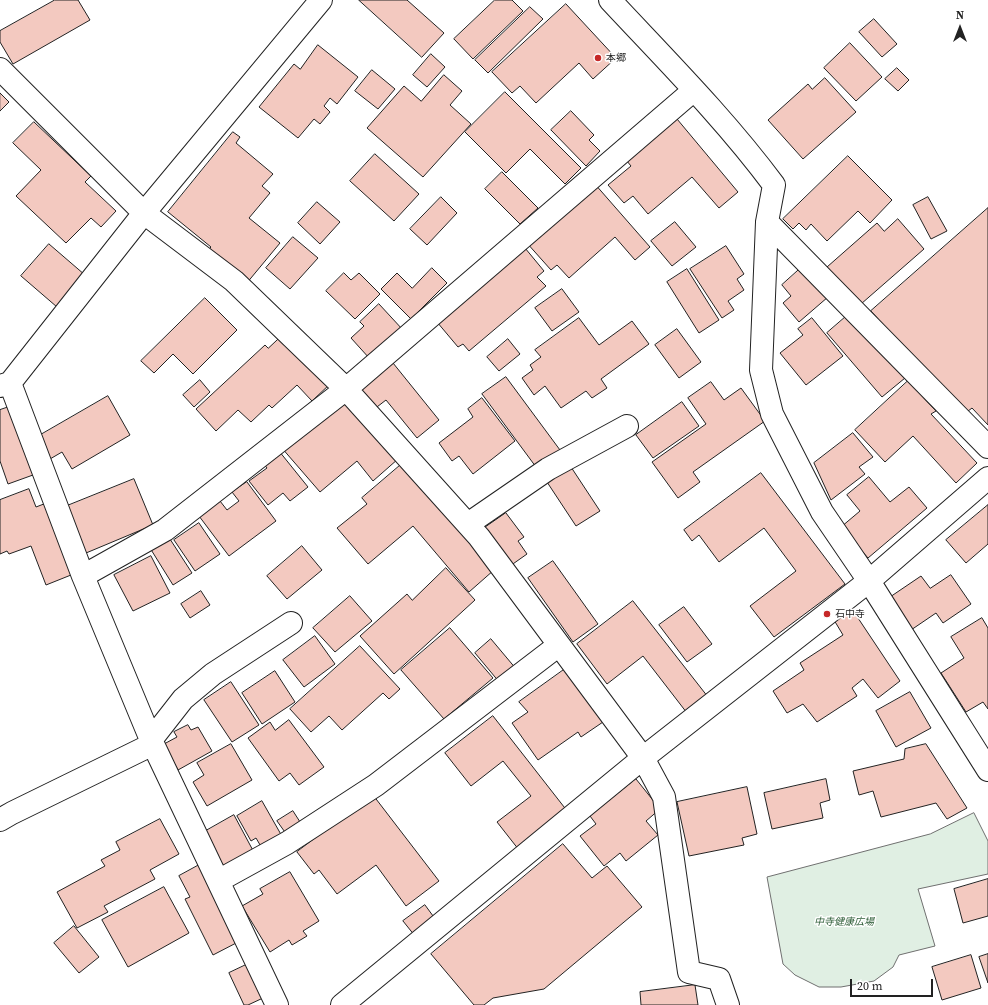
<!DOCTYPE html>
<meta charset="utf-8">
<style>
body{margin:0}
#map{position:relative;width:988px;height:1005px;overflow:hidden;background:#fff;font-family:"Source Serif 4",serif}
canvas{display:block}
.north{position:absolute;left:940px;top:8px;width:40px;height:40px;-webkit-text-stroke:3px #fff;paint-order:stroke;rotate:0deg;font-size:11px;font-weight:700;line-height:16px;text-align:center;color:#222}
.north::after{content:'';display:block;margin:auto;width:14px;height:18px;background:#222;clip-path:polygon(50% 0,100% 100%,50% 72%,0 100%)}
.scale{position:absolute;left:850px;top:979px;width:83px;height:18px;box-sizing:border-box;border:2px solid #222;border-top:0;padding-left:5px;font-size:12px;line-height:14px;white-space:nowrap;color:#222;-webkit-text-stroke:3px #fff;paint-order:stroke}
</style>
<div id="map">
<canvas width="988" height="1005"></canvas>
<div class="north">N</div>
<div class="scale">20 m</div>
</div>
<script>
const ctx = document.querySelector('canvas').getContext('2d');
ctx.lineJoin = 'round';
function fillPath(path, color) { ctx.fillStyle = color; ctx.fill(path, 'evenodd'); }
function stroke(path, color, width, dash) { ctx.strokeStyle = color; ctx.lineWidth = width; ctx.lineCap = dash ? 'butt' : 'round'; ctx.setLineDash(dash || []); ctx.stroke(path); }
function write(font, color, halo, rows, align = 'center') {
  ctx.font = font + ' "Source Serif 4","Noto Sans JP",serif'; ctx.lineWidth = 3; ctx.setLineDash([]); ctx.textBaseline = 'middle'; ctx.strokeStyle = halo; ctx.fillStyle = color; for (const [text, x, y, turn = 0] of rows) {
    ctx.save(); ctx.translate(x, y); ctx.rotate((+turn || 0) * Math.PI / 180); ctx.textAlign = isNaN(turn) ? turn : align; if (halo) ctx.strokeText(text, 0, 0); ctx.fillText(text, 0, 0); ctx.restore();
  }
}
const green = new Path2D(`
 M974 813 988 841V874L918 889 935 946 899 955 893 967 874 981 841 987H819L795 975 783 964 767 877 930 834Z`);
const building = new Path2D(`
 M55 0H78L90 20 13 64 0 42V31Z
 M359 0H407L444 33 422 57Z
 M495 0H512L523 11 473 59 454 39Z
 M566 4 616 58 593 79 579 63 536 103 520 86 512 93 492 72Z
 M530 7 543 19 488 73 475 60Z
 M874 19 897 44 882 57 859 32Z
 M850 43 882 77 856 101 824 68Z
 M318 45 358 77 337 104 330 98 324 106 330 112 320 124 314 119 298 138 259 107 294 64 300 69Z
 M431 54 445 67 427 87 413 75Z
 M897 68 909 80 898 91 885 79Z
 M372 70 395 89 378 109 355 91Z
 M444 75 462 91 450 105 471 124 423 177 367 128 404 86 421 101Z
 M825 78 856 112 803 159 768 120 808 84 812 89Z
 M505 92 581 168 565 184 530 149 506 173 465 132Z
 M0 93 9 102 0 111Z
 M571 111 594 135 589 140 600 151 586 166 551 130Z
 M672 113 738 192 719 208 692 177 648 214 633 196 624 203 608 185 631 166 622 155Z
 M34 122 91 176 85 182 116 211 101 227 91 218 66 243 16 196 41 170 13 143Z
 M233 132 240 137 236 143 273 174 262 186 270 193 249 218 280 243 246 284 206 252 211 247 168 212Z
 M375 154 419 194 394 221 350 181Z
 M848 156 892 200 870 223 858 211 827 241 811 224 806 230 799 223 793 229 783 219Z
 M502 172 538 208 520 224 485 189Z
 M594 183 650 247 635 260 615 237 569 278 557 265 551 270 526 242Z
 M441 197 457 213 427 245 410 229Z
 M928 197 947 231 931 239 913 205Z
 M317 202 340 222 320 244 298 223Z
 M988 208V425L972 408 963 415 871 311Z
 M898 219 924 249 861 304 827 267 877 223 884 231Z
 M675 222 696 247 672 266 651 241Z
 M293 237 318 258 290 289 266 268Z
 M49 244 85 275 57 307 21 276Z
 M726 246 744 274 737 279 744 290 728 301 734 310 722 318 690 269Z
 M525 248 544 271 537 277 546 286 469 351 463 344 458 347 437 322Z
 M802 267 828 297 799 322 783 303 791 296 782 285Z
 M432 268 447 283 411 319 381 289 397 273 412 288Z
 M687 269 719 320 699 333 667 282Z
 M344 273 351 280 359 273 380 294 355 319 326 291Z
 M562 289 579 312 552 331 535 308Z
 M205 298 237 330 193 374 173 354 154 373 141 361Z
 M379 304 403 330 370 359 351 338 364 326 360 322Z
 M849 314 905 378 882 397 827 333Z
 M579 318 599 345 632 321 649 344 601 379 607 388 592 398 586 391 561 408 545 386 534 395 522 378 533 370 530 365 541 357 535 350Z
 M812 318 843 356 806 385 780 353 803 335 798 329Z
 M677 329 701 362 679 378 655 345Z
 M285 333 331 383 312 401 297 385 272 408 269 405 251 422 238 410 216 431 196 409 265 345 268 348Z
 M508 339 520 354 499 371 487 357Z
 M393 363 439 420 417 438 386 400 373 410 358 392Z
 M506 377 560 450 536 467 482 394Z
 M200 380 210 392 194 407 183 395Z
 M908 381 936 411 931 414 977 463 956 483 913 436 885 462 855 430Z
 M711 382 724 400 741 388 765 421 693 472 700 482 678 498 652 462 706 424 688 398Z
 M344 395 398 459 373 481 357 461 320 492 281 447Z
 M108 396 130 435 72 469 62 452 50 459 37 437Z
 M482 398 515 441 473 474 459 456 452 461 439 443 473 417 468 409Z
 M682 402 699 426 653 458 636 435Z
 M9 407 33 475 8 484 0 461V410Z
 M853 433 873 457 859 467 865 474 831 500 814 463Z
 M279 451 308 487 290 501 283 493 268 505 249 481 267 468 263 463Z
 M403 463 494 570 469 592 413 526 368 564 337 528 367 504 362 498Z
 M571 467 600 511 576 526 547 482Z
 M761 473 845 584 774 637 750 606 796 571 764 528 719 562 699 535 692 541 684 530Z
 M869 477 890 502 909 487 927 508 868 558 841 527 860 511 847 495Z
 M134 479 153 525 86 553 62 508Z
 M247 482 276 521 229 556 199 516 220 501 227 510 239 501 232 492Z
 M29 489 36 507 49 502 76 573 46 585 31 546 9 554 7 551 0 554V500Z
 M988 505V544L966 563 946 540Z
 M506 513 524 537 518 541 527 554 510 566 483 529Z
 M199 523 220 554 195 571 174 540Z
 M168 536 192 573 173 585 150 548Z
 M302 546 322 570 287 599 267 576Z
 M151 556 170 593 133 611 114 575Z
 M553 561 598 624 573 642 528 578Z
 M446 568 475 600 394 674 360 636 407 594 412 600Z
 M951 575 971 604 943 623 936 613 911 630 890 597 921 576 930 588Z
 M201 591 210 605 190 618 181 604Z
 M350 596 372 621 335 652 313 628Z
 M633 601 708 697 687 713 643 656 607 684 577 644Z
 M850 606 900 681 878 698 863 679 852 688 857 696 817 722 803 704 787 713 773 691 804 670 800 663 843 635 834 620Z
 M684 607 712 644 687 662 659 625Z
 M982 618 988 628V709L983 702 966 712 941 673 964 658 951 637Z
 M450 628 493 678 444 719 401 670Z
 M315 636 335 664 304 687 283 660Z
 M491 639 517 670 500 683 475 653Z
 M360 646 400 689 389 699 383 693 342 730 329 716 311 732 290 709Z
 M565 669 603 722 581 737 578 732 538 760 512 723 528 712 519 702Z
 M275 671 295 702 262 724 242 693Z
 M231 682 259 725 232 742 204 700Z
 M910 692 931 728 896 747 876 711Z
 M493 716 568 812 519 850 497 822 531 796 503 761 471 786 445 753Z
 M289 720 324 767 299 785 290 773 279 781 248 738 270 722 275 730Z
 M188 725 191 730 198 727 212 751 178 770 164 744 177 737 174 732Z
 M231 744 252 780 207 806 193 782 204 775 197 763Z
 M926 744 967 808 947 819 936 803 881 817 873 791 859 795 853 771 904 759 905 749Z
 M636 779 660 809 646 821 658 835 626 861 620 853 604 866 580 836 596 824 590 816Z
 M826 779 830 800 820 803 823 818 772 829 764 793Z
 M747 787 757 834 742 838 744 845 689 856 677 802Z
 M373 795 439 881 406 906 376 865 337 894 319 870 314 874 297 852Z
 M262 801 283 838 263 850 256 838 251 841 237 816Z
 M293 811 302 825 287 835 277 821Z
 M234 815 257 858 226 873 204 832Z
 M160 819 179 854 150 870 155 879 104 906 108 912 77 928 57 892 105 866 101 860 120 850 116 842Z
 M563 844 592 878 607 866 642 907 544 989 493 998 484 1005H474L431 954Z
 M201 864 240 941 213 955 185 899 190 897 179 876Z
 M290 872 319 921 303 931 307 936 292 945 289 940 270 952 242 906 263 894 260 889Z
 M988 879V916L963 923 954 889Z
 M164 887 189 933 128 967 102 920Z
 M425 905 436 920 415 936 403 921Z
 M74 926 99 957 79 973 54 943Z
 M988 954V983L979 957Z
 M971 955 981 988 942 1000 932 967Z
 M248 964 263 998 248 1005H244L229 973Z
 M695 985 698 1005H641L640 992Z`);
const minor = new Path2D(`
 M610 0C666 60 725 119 774 185L767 222 761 370 772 414 822 512 869 581 988 770
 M0 69 144 213 234 281 346 389 479 537 643 758 664 797 689 972 719 979 728 1005
 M767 222 988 447
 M10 383 83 576 151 740 277 1005
 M0 386 10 383 144 213 321 0
 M468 524 548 469 627 426
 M83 576 165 530 346 389 694 90
 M151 740 183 699 213 674 291 623
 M0 820 12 813 153 744
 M218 881 287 843 376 785 559 645
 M342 1005 643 758 869 581 988 478`);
const markers = [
 [598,58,4,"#c62828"],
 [827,614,4,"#c62828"]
];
const poiNames = [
 ["本郷",606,58],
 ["石中寺",835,614]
];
const parkNames = [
 ["中寺健康広場",844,922]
];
fillPath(green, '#e0efe3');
stroke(green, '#6f6f6f', 1);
fillPath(building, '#f3c9c0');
stroke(building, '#222', 1);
stroke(minor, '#222', 24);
stroke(minor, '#fff', 22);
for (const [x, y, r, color] of markers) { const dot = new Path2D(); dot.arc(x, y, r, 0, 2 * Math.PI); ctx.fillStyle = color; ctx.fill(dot); stroke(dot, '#fff', 1.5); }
write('10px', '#222', '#fff', poiNames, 'left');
write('italic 10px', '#2f5e38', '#fff', parkNames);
</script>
